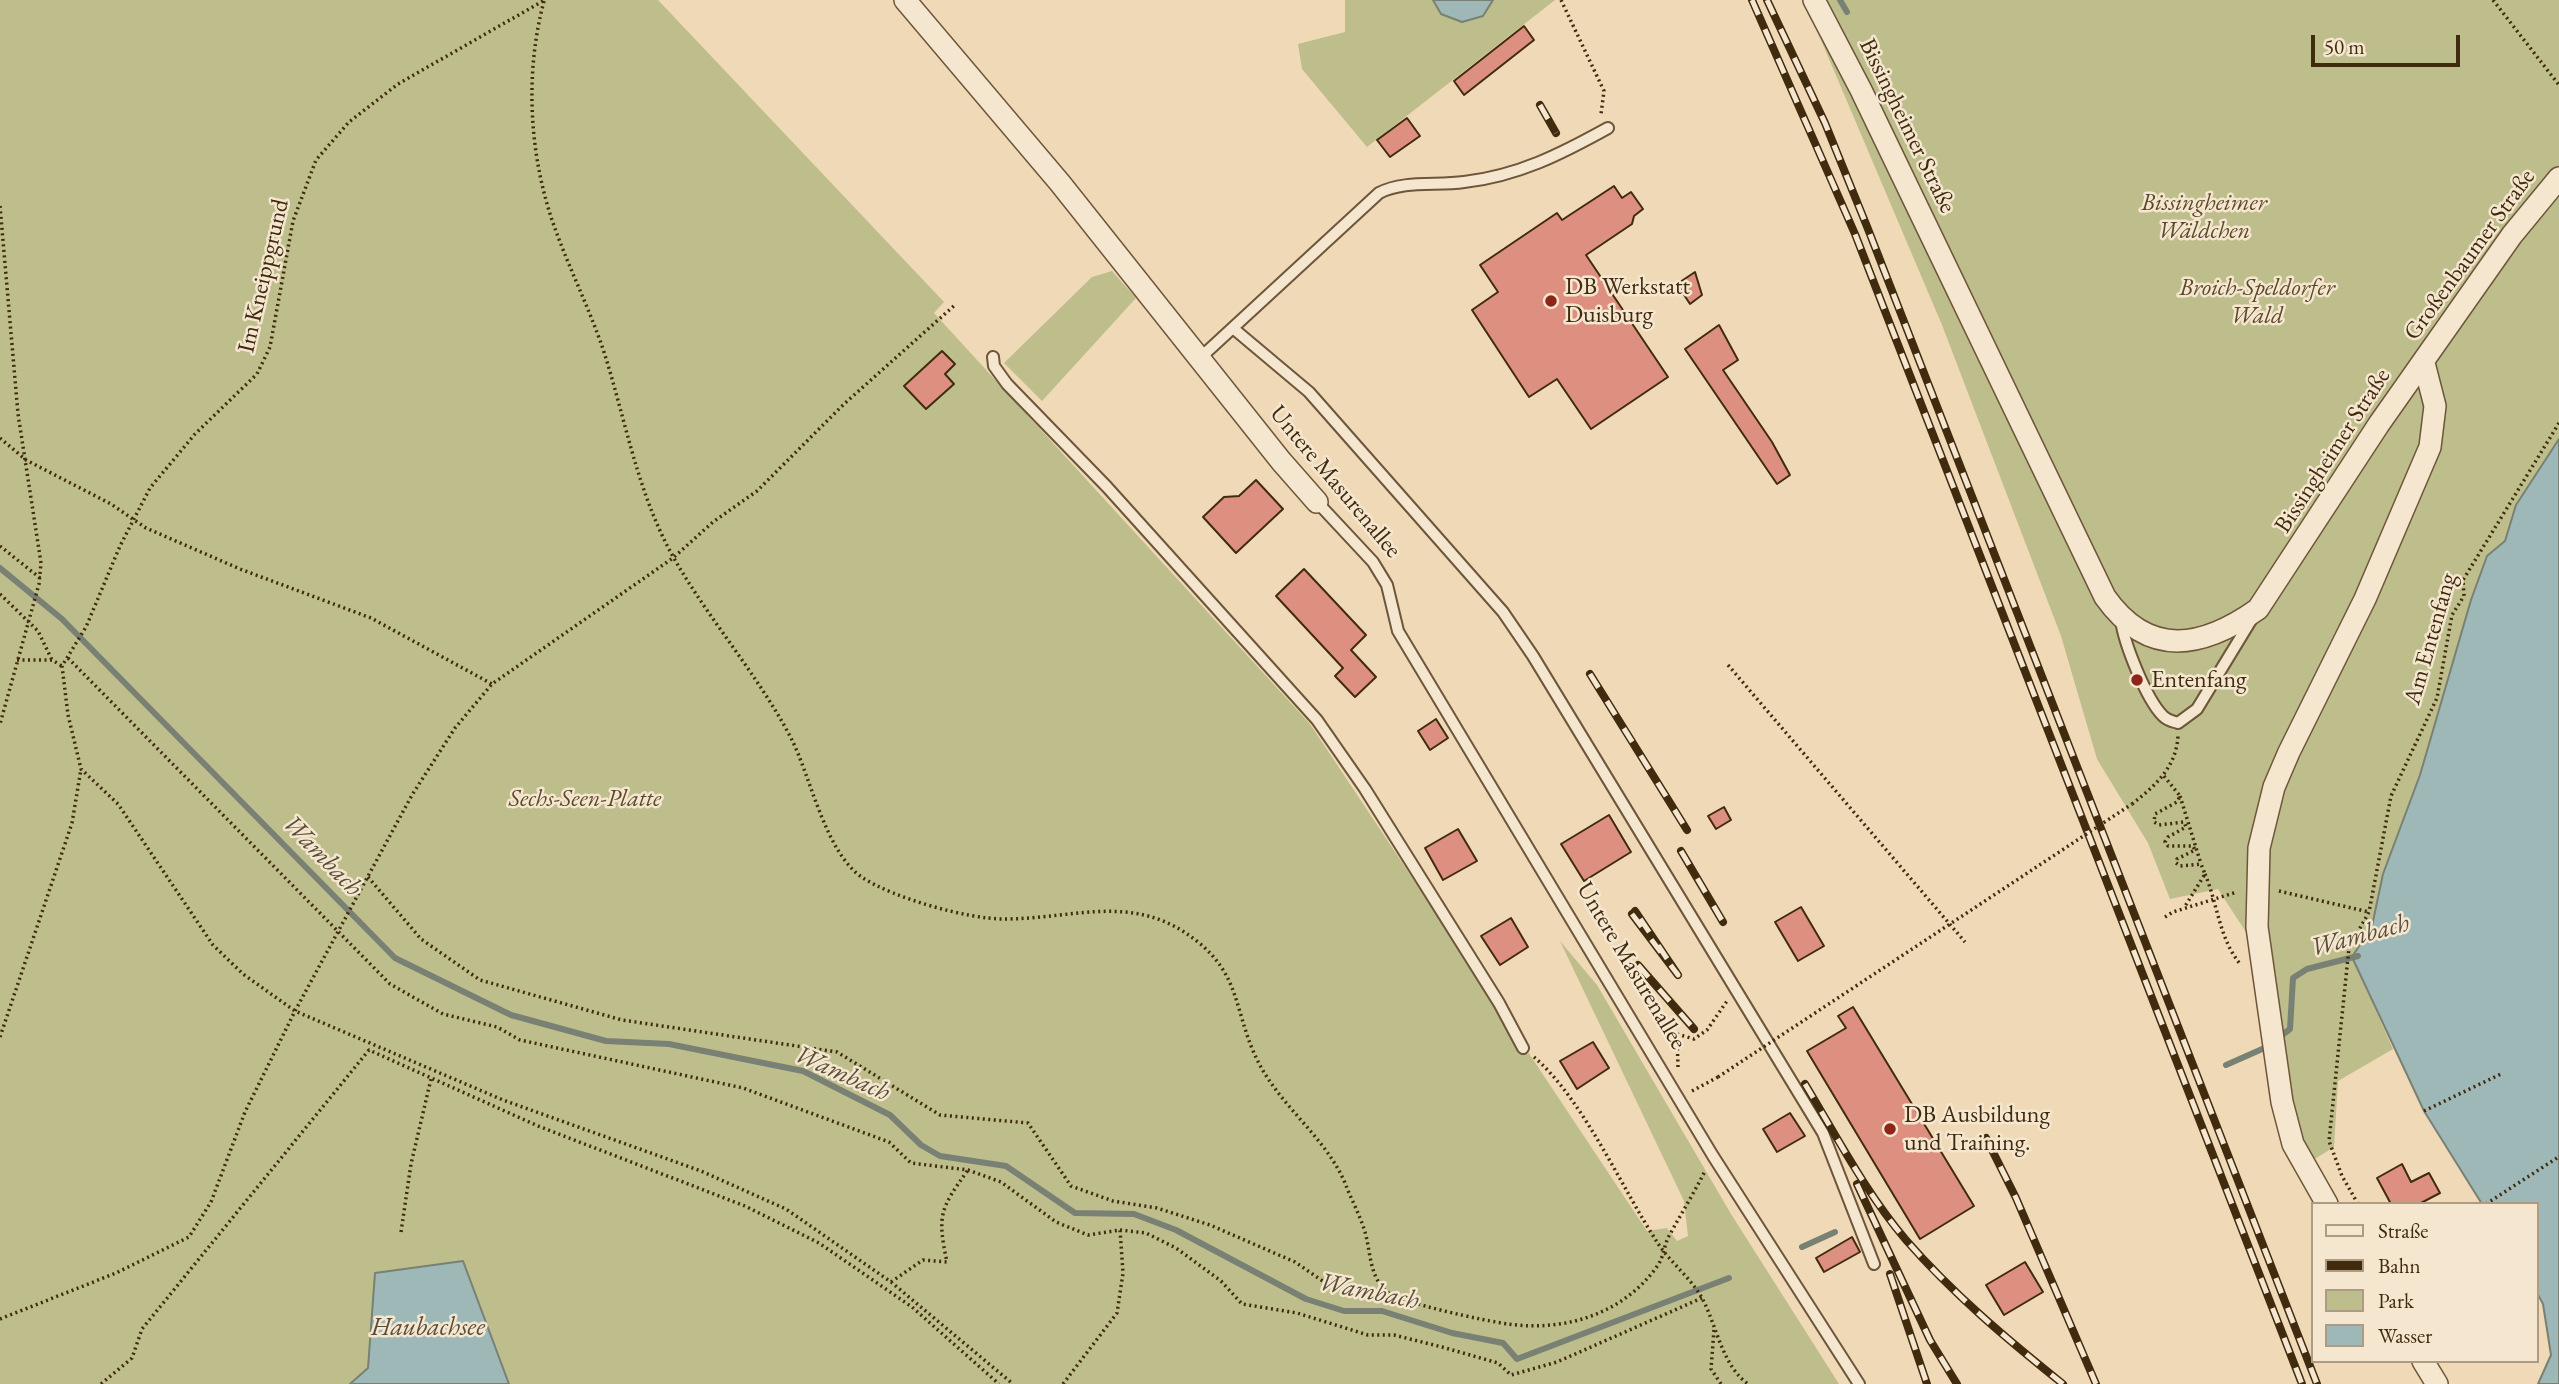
<!DOCTYPE html>
<meta charset="utf-8">
<style>
body{margin:0}
#map{position:relative;width:2559px;height:1384px;overflow:hidden;background:#f0d9b6;font-family:"EB Garamond",serif}
canvas{display:block}
.legend{position:absolute;left:2311px;top:1202px;width:228px;height:161px;box-sizing:border-box;background:#f5e6d0;border:2px solid #ad9b83;margin:0;padding:9px 12px;list-style:none;font-size:21px;color:#412b0f}
.legend li{display:flex;align-items:center;gap:14px;height:35px}
.legend b{width:35px;border:2px solid #ad9b83}
.scale{position:absolute;left:2311px;top:35px;width:149px;height:32px;box-sizing:border-box;border:4px solid #412b0f;border-top:0;padding-left:9px;font-size:21px;line-height:24px;white-space:nowrap;color:#412b0f;-webkit-text-stroke:5px #f5e6d0;paint-order:stroke}
</style>
<div id="map">
<canvas width="2559" height="1384"></canvas>
<ul class="legend">
<li><b style="height:9px;background:#f5e6d0"></b>Straße</li>
<li><b style="height:9px;background:#412b0f"></b>Bahn</li>
<li><b style="height:19px;background:#bdbe8b"></b>Park</li>
<li><b style="height:19px;background:#9eb8b8"></b>Wasser</li>
</ul>
<div class="scale">50 m</div>
</div>
<script>
const ctx = document.querySelector('canvas').getContext('2d');
ctx.lineJoin = 'round';
function fillPath(path, color) { ctx.fillStyle = color; ctx.fill(path, 'evenodd'); }
function stroke(path, color, width, dash) { ctx.strokeStyle = color; ctx.lineWidth = width; ctx.lineCap = dash ? 'butt' : 'round'; ctx.setLineDash(dash || []); ctx.stroke(path); }
function write(font, color, halo, rows, align = 'center') {
  ctx.font = font + ' "EB Garamond",serif'; ctx.lineWidth = 5; ctx.setLineDash([]); ctx.textBaseline = 'middle'; ctx.strokeStyle = halo; ctx.fillStyle = color; for (const [text, x, y, turn = 0] of rows) {
    ctx.save(); ctx.translate(x, y); ctx.rotate((+turn || 0) * Math.PI / 180); ctx.textAlign = isNaN(turn) ? turn : align; if (halo) ctx.strokeText(text, 0, 0); ctx.fillText(text, 0, 0); ctx.restore();
  }
}
const green = new Path2D(`
 M0 0H658L944 302 934 313 1310 724 1647 1231 1667 1228 1677 1241 1688 1236 1684 1201 1560 941 1597 985 1731 1214 1839 1384H0Z
 M1345 0H1555L1367 147 1302 69 1298 44 1345 32Z
 M1804 0H2559V439L2516 505 2505 541 2487 557 2471 600 2420 775 2383 874 2372 926 2352 957 2393 1049 2338 1081 2334 1147 2310 1162 2294 1122 2253 943 2218 889 2170 899 2148 843 2097 759 2061 636 1942 325Z
 M1112 271 1136 298 1042 401 1004 363 1092 277Z`);
const water = new Path2D(`
 M1433 0H1493L1483 16 1462 22 1441 14Z
 M2559 439V1384H2538L2551 1355 2543 1304 2536 1291V1204H2482L2424 1111 2352 957 2372 926 2383 874 2420 775 2471 600 2487 556 2505 541 2516 505Z
 M463 1261 509 1384H350L368 1368 375 1273Z`);
const stream = new Path2D(`
 M1840 0 1847 12
 M0 568 62 619 395 958 511 1015 606 1041 669 1044 803 1071 890 1115 921 1145 940 1156 1006 1166 1075 1213 1134 1214 1176 1230 1306 1299 1344 1311H1382L1452 1333 1503 1343 1517 1359 1729 1278
 M2277 1039 2290 1029 2293 978 2307 969 2358 956
 M2226 1065 2269 1046
 M1802 1247 1835 1232`);
const building = new Path2D(`
 M1524 26 1534 40 1464 95 1454 81Z
 M1407 118 1420 136 1390 157 1377 140Z
 M1614 186 1622 198 1631 192 1643 209 1634 216 1632 224 1586 255 1668 377 1591 429 1557 379 1529 397 1472 310 1498 292 1480 265 1557 213 1562 220Z
 M1695 272 1702 295 1690 304 1677 284Z
 M1719 325 1738 360 1723 370 1772 442 1790 475 1777 484 1685 349Z
 M942 351 955 364 945 374 954 384 926 409 904 386Z
 M1256 480 1283 509 1236 553 1203 517 1224 497 1239 496Z
 M1304 569 1366 635 1351 650 1376 677 1355 697 1335 676 1343 668 1276 596Z
 M1436 719 1448 738 1430 750 1418 731Z
 M1724 807 1731 820 1716 829 1708 816Z
 M1609 815 1631 852 1584 881 1561 844Z
 M1458 829 1477 861 1443 880 1425 848Z
 M1801 907 1824 946 1798 961 1775 922Z
 M1511 918 1528 947 1500 965 1481 936Z
 M1853 1007 1974 1206 1920 1239 1807 1051 1846 1028 1838 1016Z
 M1593 1042 1609 1068 1577 1089 1560 1061Z
 M1790 1113 1805 1136 1777 1152 1763 1129Z
 M2402 1164 2411 1182 2429 1173 2440 1193 2419 1204H2391L2377 1178Z
 M1852 1237 1860 1252 1824 1272 1816 1258Z
 M2025 1262 2043 1292 2004 1315 1986 1285Z`);
const path = new Path2D(`
 M1561 0 1604 91 1601 114
 M2493 0 2559 85
 M543 1 398 84 349 122 316 160 293 221 270 347 257 374 195 434 150 488 120 546 86 627 62 666 68 715 81 769 118 804 213 945 243 974 295 1011 503 1100 701 1171 786 1209 891 1282 1013 1384
 M544 1C525 72 529 151 552 220 567 264 588 305 603 349 626 420 637 494 675 560 710 621 758 675 791 738 811 777 825 853 863 878 894 898 967 919 1004 919 1076 919 1135 891 1198 942 1239 975 1235 1010 1254 1053 1276 1104 1324 1134 1345 1183 1351 1199 1360 1215 1365 1232 1371 1253 1369 1275 1386 1291 1400 1303 1486 1321 1508 1324 1565 1332 1624 1314 1658 1265 1664 1256 1664 1245 1669 1236 1681 1214 1694 1193 1705 1171
 M0 206 18 414 41 563 39 584 0 724
 M0 438 26 460 111 504 146 528 240 569 371 618 492 684
 M0 546 40 578
 M0 594 38 631 52 660
 M68 658 390 984 443 1014 497 1027 520 1040 743 1088 889 1142 911 1163 968 1170 1001 1182 1056 1222 1088 1235 1120 1230 1123 1273 1117 1313 1063 1384
 M17 660H52L62 666
 M1728 665 1965 942
 M2164 776 2180 796 2177 802 2155 814 2154 822 2159 825 2184 822 2186 827 2168 837 2165 842 2168 846H2193L2195 850 2177 859 2176 863 2180 866 2201 864 2205 874 2184 908
 M2180 796 2201 864
 M2132 804C2154 787 2177 767 2178 735
 M2205 874C2218 905 2219 939 2241 965
 M368 877 421 939 480 980 622 1020 837 1052 940 1115 1028 1123 1071 1186 1113 1201 1157 1208 1210 1225 1295 1262 1324 1282 1390 1295
 M2279 891 2369 912
 M2165 917 2173 912 2237 892
 M0 1037 72 823 81 769
 M1534 1057C1584 1100 1622 1189 1659 1245 1672 1264 1692 1279 1703 1300 1717 1327 1722 1365 1748 1384
 M1678 1067 1677 1034 1694 1039 1707 1030 1727 1001
 M1692 1091 1718 1077
 M2424 1111 2503 1073
 M2358 1204 2342 1176 2329 1141 2349 948 2369 912 2391 796 2437 698 2452 615 2464 596 2463 580 2559 423
 M2486 1204 2557 1158
 M1120 1230 1146 1233 1176 1248 1221 1281 1242 1304 1297 1313 1368 1335H1394L1442 1347 1498 1363 1511 1375 1557 1362 1702 1298
 M401 1232 411 1164 431 1079
 M891 1282 923 1260 947 1262C937 1215 940 1209 968 1170
 M0 1319 116 1273 189 1237 211 1202 245 1112 295 1011 412 795 455 728 492 684 673 558 713 522 757 491 844 404 956 304
 M1714 1330 1711 1369 1721 1384
 M101 1384 132 1358 142 1329 369 1050 538 1126 745 1206 819 1243 912 1307 999 1384`);
const service = new Path2D(`
 M1234 329 1309 392 1503 612 1533 656 1823 1133 1874 1264
 M993 357 994 366 1007 384 1107 487 1317 720 1365 789 1499 1003 1523 1048
 M1199 359 1379 193C1404 180 1436 186 1464 182 1518 176 1561 154 1608 128
 M1317 502 1373 562 1387 585 1398 631 1713 1156 1859 1384
 M2121 620C2124 643 2146 699 2163 716 2168 721 2172 721 2178 723L2197 709 2253 617`);
const minor = new Path2D(`
 M905 0 1060 183 1281 461 1317 502
 M1814 0 1861 90 2105 597C2149 659 2203 648 2258 609L2379 424 2512 235 2559 178
 M2327 1204 2293 1144 2282 1102 2257 927 2259 848 2274 787 2289 752 2365 599 2430 447 2435 406 2424 363
 M2423 1361 2437 1384`);
const rail = new Path2D(`
 M1752 0 1855 234 2302 1384
 M1767 0 1825 123 1868 229 2317 1384
 M1540 105 1556 133
 M1590 674 1687 830
 M1681 851 1723 922
 M1632 914 1678 975 1635 911
 M1638 965 1694 1029
 M1805 1084C1837 1137 1866 1193 1906 1240 1953 1294 2008 1340 2063 1384
 M1986 1138 2016 1198 2096 1384
 M1857 1184 1930 1340 1957 1384
 M1890 1274 1927 1384`);
const pathBridge = new Path2D(`
 M1718 1077 2132 804`);
const markers = [
 [1551,301,7,"#8f2418"],
 [2137,680,7,"#8f2418"],
 [1890,1129,7,"#8f2418"]
];
const streetNames = [
 ["Bissingheimer Straße",1907,126,64],
 ["Großenbaumer Straße",2470,255,-54],
 ["Im Kneippgrund",264,276,-77],
 ["Bissingheimer Straße",2333,451,-57],
 ["Untere Masurenallee",1335,482,50],
 ["Am Entenfang",2431,639,-74],
 ["Untere Masurenallee",1631,966,59]
];
const parkNames = [
 ["Bissingheimer",2204,203],
 ["Wäldchen",2204,231],
 ["Broich-Speldorfer",2257,288],
 ["Wald",2257,316],
 ["Sechs-Seen-Platte",585,799]
];
const poiNames = [
 ["DB Werkstatt",1565,287],
 ["Duisburg",1565,315],
 ["Entenfang",2151,680],
 ["DB Ausbildung",1904,1115],
 ["und Training.",1904,1143]
];
const waterNames = [
 ["Wambach",322,856,46],
 ["Wambach",2360,936,-15],
 ["Wambach",842,1074,24],
 ["Wambach",1369,1292,11],
 ["Haubachsee",428,1328]
];
fillPath(green, '#bdbe8b');
fillPath(water, '#9eb8b8');
stroke(water, '#798074', 2);
stroke(stream, '#798074', 6);
fillPath(building, '#de9080');
stroke(building, '#412b0f', 2);
stroke(service, '#6d5639', 14);
stroke(minor, '#6d5639', 24);
stroke(path, '#412b0f', 3.5, [2, 3.5]);
stroke(service, '#f5e6d0', 10);
stroke(minor, '#f5e6d0', 21);
stroke(rail, '#412b0f', 8);
stroke(rail, '#f5e6d0', 5, [16]);
stroke(pathBridge, '#412b0f', 3.5, [2, 3.5]);
for (const [x, y, r, color] of markers) { const dot = new Path2D(); dot.arc(x, y, r, 0, 2 * Math.PI); ctx.fillStyle = color; ctx.fill(dot); stroke(dot, '#f5e6d0', 2.5); }
write('24px', '#412b0f', '#f5e6d0', streetNames);
write('italic 24px', '#5a4828', '#f5e6d0', parkNames);
write('24px', '#412b0f', '#f5e6d0', poiNames, 'left');
write('italic 26px', '#584e39', '#f5e6d0', waterNames);
</script>
